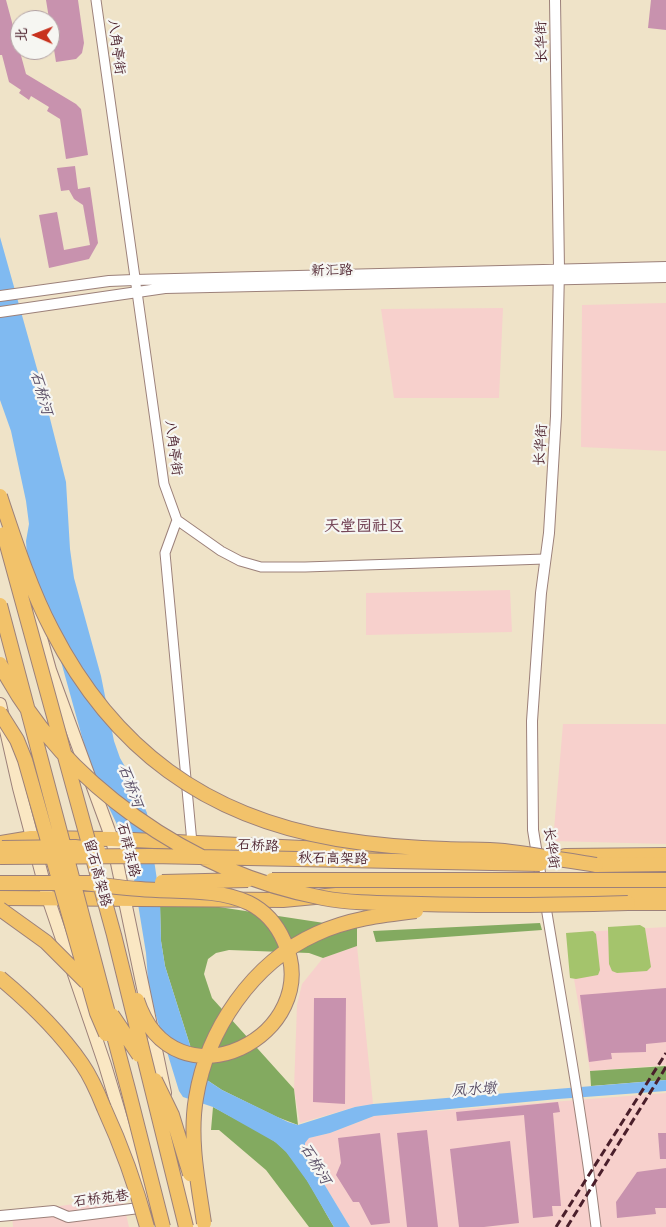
<!DOCTYPE html>
<meta charset="utf-8">
<style>
body{margin:0}
#map{position:relative;width:666px;height:1227px;overflow:hidden;background:#efe3c8;font-family:"Shantell Sans","LXGW WenKai TC",sans-serif}
canvas{display:block}
.north{position:absolute;left:10px;top:10px;width:50px;height:50px;box-sizing:border-box;background:#f6f6f2;border:1px solid #b1a0a2;border-radius:50%;rotate:271deg;font-size:14px;font-weight:700;line-height:20px;text-align:center;color:#4a1f2b}
.north::after{content:'';display:block;margin:auto;width:18px;height:22px;background:#c8321e;clip-path:polygon(50% 0,100% 100%,50% 72%,0 100%)}
</style>
<div id="map">
<canvas width="666" height="1227"></canvas>
<div class="north">北</div>
</div>
<script>
const ctx = document.querySelector('canvas').getContext('2d');
ctx.lineJoin = 'round';
function fillPath(path, color) { ctx.fillStyle = color; ctx.fill(path, 'evenodd'); }
function stroke(path, color, width, dash) { ctx.strokeStyle = color; ctx.lineWidth = width; ctx.lineCap = dash ? 'butt' : 'round'; ctx.setLineDash(dash || []); ctx.stroke(path); }
function write(font, color, halo, rows, align = 'center') {
  ctx.font = font + ' "Shantell Sans","LXGW WenKai TC",sans-serif'; ctx.lineWidth = 4.5; ctx.setLineDash([]); ctx.textBaseline = 'middle'; ctx.strokeStyle = halo; ctx.fillStyle = color; for (const [text, x, y, turn = 0] of rows) {
    ctx.save(); ctx.translate(x, y); ctx.rotate((+turn || 0) * Math.PI / 180); ctx.textAlign = isNaN(turn) ? turn : align; if (halo) ctx.strokeText(text, 0, 0); ctx.fillText(text, 0, 0); ctx.restore();
  }
}
const built = new Path2D(`
 M666 303V451L581 447 582 305Z
 M503 308 499 398H394L381 309Z
 M510 590 512 632 366 635V593Z
 M563 724H666V844L553 841Z
 M666 927V1065L590 1071 566 933Z
 M357 946 373 1104 355 1107 300 1123 294 1089 297 1005 302 984 323 958Z
 M666 1093V1227H350L309 1159 305 1150V1143L309 1138 330 1133 374 1116Z
 M122 1197 129 1227H13L12 1213Z`);
const green = new Path2D(`
 M640 925 645 928 651 967 647 971 617 973 612 971 609 964 608 927Z
 M593 931 596 934 600 970 598 975 576 979 570 978 566 933Z`);
const forest = new Path2D(`
 M160 906 219 907 357 928V946L323 958 309 953 229 950 216 953 208 959 204 974 212 998 294 1089 298 1125 277 1117 222 1090 207 1080 195 1061 165 966 161 941Z
 M540 923 542 930 376 942 373 931Z
 M666 1066V1080L591 1086 590 1071Z
 M213 1107C233 1118 255 1128 274 1141 298 1157 319 1202 334 1227H309L266 1170 219 1130H211Z`);
const water = new Path2D(`
 M0 237 41 383 66 482 70 549 74 578 101 676 114 741 120 758 131 777 147 813 160 900 161 941 165 966 195 1061 207 1080 222 1090 288 1122 298 1125 355 1107 373 1104 666 1080V1091L558 1099 374 1116 330 1133 309 1138 305 1143V1150L309 1159 350 1227H334L307 1181 286 1152 275 1142 213 1107 183 1097 179 1091 149 993 146 953 129 849 92 773 42 593 31 570 27 556 26 541 29 524 26 501 11 431 0 400Z`);
const building = new Path2D(`
 M0 0H6L26 74 76 104 81 109 88 155 66 159 60 119 47 111 49 107 31 96 29 100 19 93 21 90 9 82 2 55H0Z
 M46 0H78L84 43 82 53 76 59 56 62Z
 M651 0H666V30L648 28Z
 M75 166 78 189 90 187 98 243 89 259 49 268 39 215 57 212 64 250 90 245 83 205 74 199 69 190 61 191 57 168Z
 M666 988V1042L646 1044V1052L611 1053 612 1059 589 1062 580 995Z
 M314 998H346L345 1104 313 1102Z
 M558 1102 560 1112 553 1113 561 1206H552L553 1216 533 1218 524 1115 457 1121 456 1112Z
 M427 1130 438 1227H407L397 1133Z
 M380 1133 390 1223 371 1225 359 1202H353L336 1175 341 1163 338 1138Z
 M658 1133H666V1159H660Z
 M510 1141 519 1223 484 1227H459L450 1149Z
 M666 1168V1208H655L656 1214 617 1218 616 1202 637 1172Z`);
const minor = new Path2D(`
 M96 0 164 484 177 520 221 551 240 561 261 567H305L545 559
 M177 520 165 553 192 843
 M545 901C563 1010 583 1118 596 1227`);
const tertiary = new Path2D(`
 M0 296 109 281 134 280 666 267
 M0 312 165 288 666 277
 M542 885 533 830 532 721 541 593 549 533 556 416 559 269 555 0
 M0 1216 54 1211 68 1217 147 1207`);
const secondary = new Path2D(`
 M27 588 50 670 112 839 165 1093
 M0 704 19 788 48 898 105 1065 147 1205
 M176 1147 195 1227`);
const primary = new Path2D(`
 M0 843 31 838 112 839 409 853
 M565 856 666 855
 M0 898 283 900 368 892 666 890`);
const trunk = new Path2D(`
 M596 865 666 864
 M628 903H666`);
const rail = new Path2D(`
 M556 1227 666 1053
 M567 1227 666 1067`);
const trunkBridge = new Path2D(`
 M0 496C15 541 30 588 52 630 113 749 206 817 337 839 373 845 410 848 446 849 465 850 485 849 504 851 535 855 565 860 596 865
 M4 534 114 935 186 1227
 M0 605 128 1089 163 1227
 M0 664C62 784 191 873 323 898 355 904 388 903 421 904 490 906 559 905 628 903
 M0 713 17 740 25 760 97 1013 106 1034
 M2 848 75 847 98 850
 M0 857 151 856 540 864
 M272 880H666
 M162 882 248 880
 M0 883H93
 M84 883C103 885 121 888 140 889 174 892 218 888 249 903 265 911 277 925 284 941 327 1035 174 1113 137 1000
 M0 909 46 942 86 982
 M0 978C30 1003 59 1031 82 1064 91 1077 98 1093 104 1108 122 1147 136 1186 147 1227
 M112 1015 139 1055
 M155 1080 172 1115 190 1174
 M204 1223C198 1182 189 1139 196 1098 207 1030 252 963 316 934 348 919 382 915 416 911`);
const streetNames = [
 ["长华街",542,42,-91],
 ["八角亭街",116,47,82],
 ["新汇路",332,271,-1],
 ["长华街",541,445,-86],
 ["八角亭街",173,448,82],
 ["石桥路",258,846,3],
 ["长华街",551,848,82],
 ["石祥东路",128,850,76],
 ["秋石高架路",333,859,1],
 ["留石高架路",97,873,75],
 ["石桥苑巷",101,1199,-7]
];
const waterNames = [
 ["石桥河",41,393,74],
 ["石桥河",130,786,70],
 ["凤水墩",474,1090,-4],
 ["石桥河",315,1164,59]
];
const quarterNames = [
 ["天堂园社区",364,527]
];
fillPath(built, '#f7d0cc');
fillPath(green, '#a4c46c');
fillPath(forest, '#83aa60');
fillPath(water, '#80baf1');
fillPath(building, '#c892ae');
stroke(minor, '#9c817a', 11);
stroke(tertiary, '#9c817a', 12);
stroke(secondary, '#9c817a', 14);
stroke(primary, '#9c817a', 16);
stroke(trunk, '#9c817a', 16);
stroke(minor, '#fff', 9);
stroke(tertiary, '#fff', 10);
stroke(secondary, '#fae7c3', 12);
stroke(primary, '#f2c26a', 14);
stroke(trunk, '#f2c26a', 14);
stroke(rail, '#4a1f2b', 3, [8, 4]);
stroke(trunkBridge, '#9c817a', 16, []);
stroke(trunkBridge, '#f2c26a', 14);
write('14px', '#4a1f2b', '#f6f6f2', streetNames);
write('italic 15px', '#5a4e66', '#f6f6f2', waterNames);
write('bold 16px', '#764759', '#f6f6f2', quarterNames);
</script>
